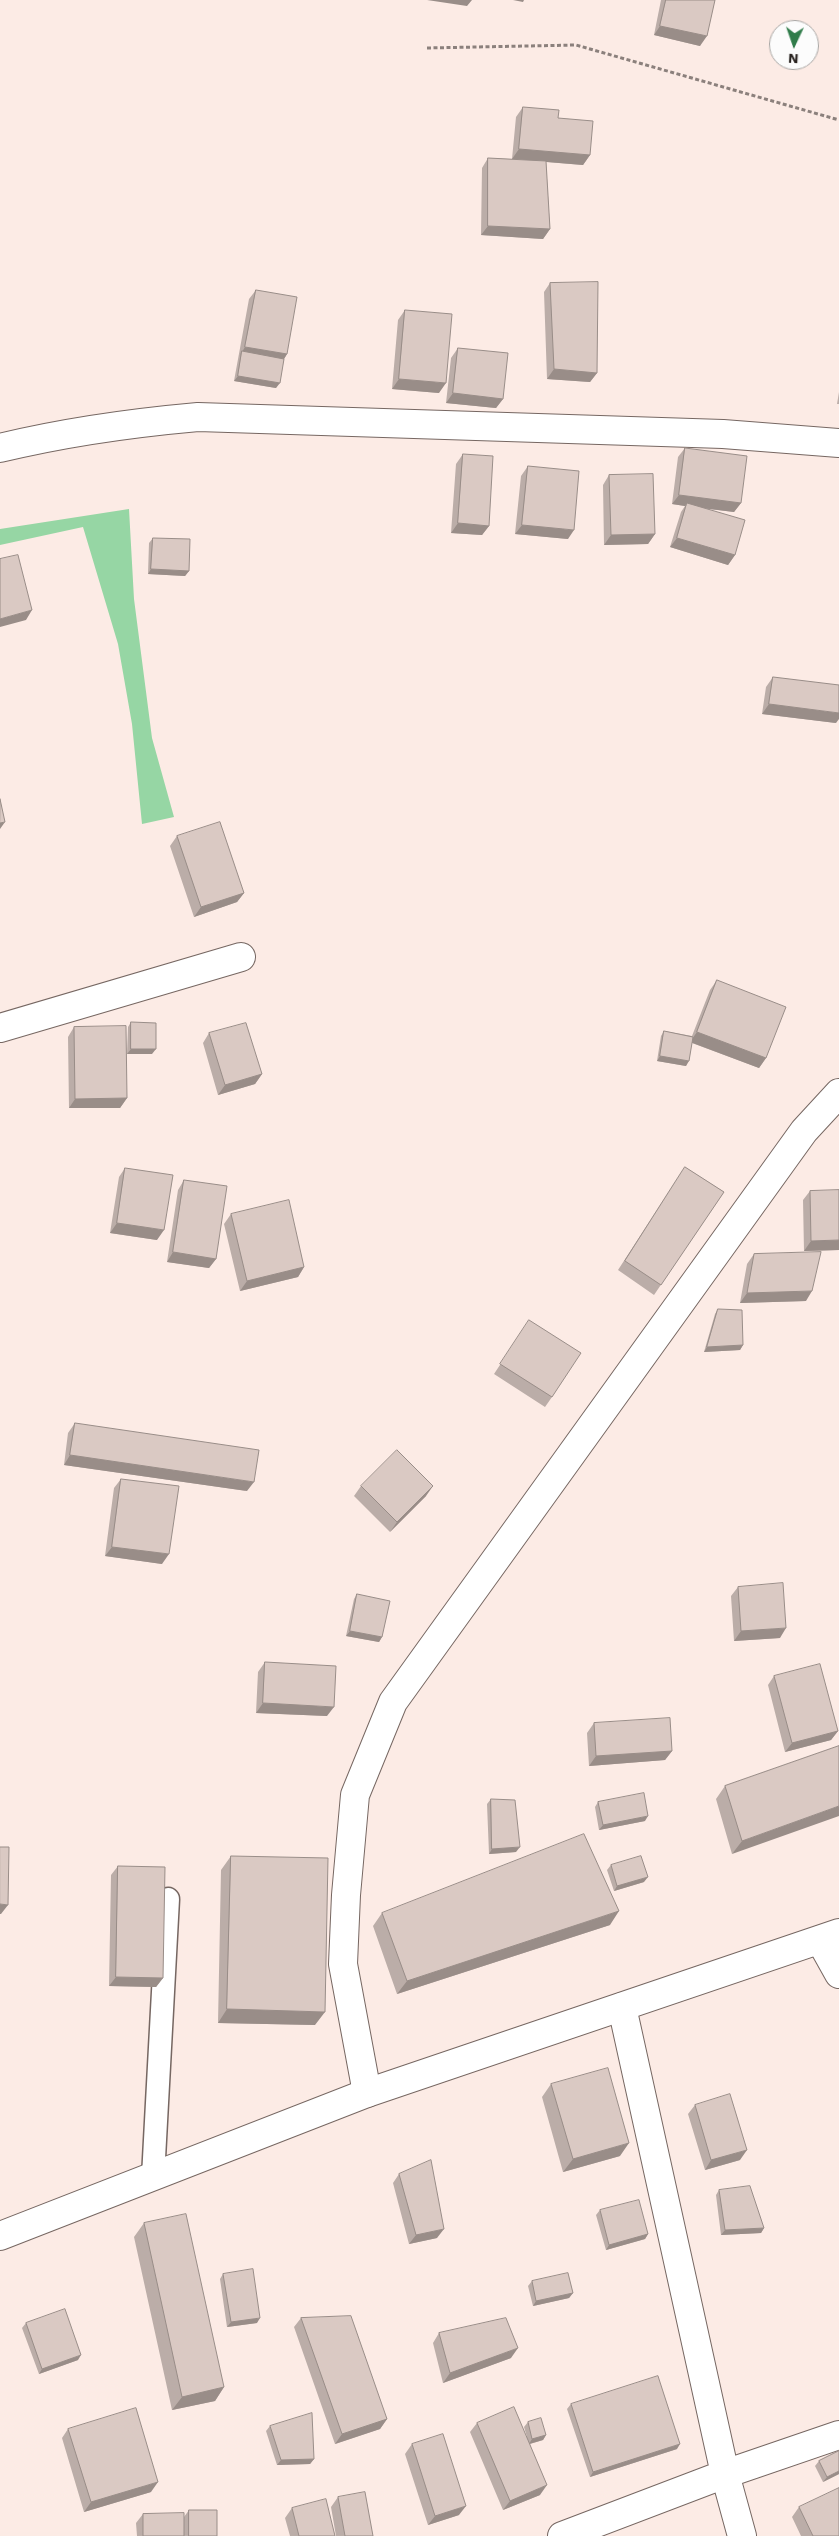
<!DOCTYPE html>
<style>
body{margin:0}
#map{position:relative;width:839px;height:2536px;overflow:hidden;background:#fcebe5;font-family:"Work Sans",sans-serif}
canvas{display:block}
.north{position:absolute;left:769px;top:20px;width:50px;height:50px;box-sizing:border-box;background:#fcfcfc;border:1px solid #a8a6a4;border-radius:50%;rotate:183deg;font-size:14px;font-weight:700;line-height:20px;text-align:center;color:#2a2421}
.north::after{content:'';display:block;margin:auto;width:18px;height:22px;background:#307c4a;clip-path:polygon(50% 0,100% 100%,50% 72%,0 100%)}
</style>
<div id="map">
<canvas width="839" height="2536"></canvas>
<div class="north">N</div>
</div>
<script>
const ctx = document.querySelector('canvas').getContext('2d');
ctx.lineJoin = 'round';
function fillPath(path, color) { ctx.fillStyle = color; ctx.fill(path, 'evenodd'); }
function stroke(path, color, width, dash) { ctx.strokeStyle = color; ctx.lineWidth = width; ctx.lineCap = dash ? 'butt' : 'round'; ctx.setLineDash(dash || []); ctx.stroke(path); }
const green = new Path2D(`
 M129 509 134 599 152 738 174 817 142 824 132 724 118 644 83 527 0 545V529Z`);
const path = new Path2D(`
 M427 48 576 45 839 120`);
const lane = new Path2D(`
 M153 2177 168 1899`);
const street = new Path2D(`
 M0 448C66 432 131 423 198 417L723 434 839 443
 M0 1028 241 957
 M820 1940 839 1974
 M622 2007 725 2474 742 2536
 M367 2093 343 1964 346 1895 355 1795 393 1702 804 1131 839 1093
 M562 2536 725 2474 839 2435`);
const secondary = new Path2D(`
 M0 2236 367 2093 839 1933`);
const wall = new Path2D(`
 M661 0H715L700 46 654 35Z
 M523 107 558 118 590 155 583 165 546 162 550 229 543 239 481 235 482 168 488 158 531 160 512 159 516 117Z
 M550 283 597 373 590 382 547 379 544 292Z
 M256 290 287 354 284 359 276 388 234 381 249 299Z
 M405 310 439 393 392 389 398 320Z
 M458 348 503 399 496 408 446 403 451 358Z
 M839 392V404H837Z
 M685 448 741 503 734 512 709 509 735 555 728 565 670 547 681 512 685 506 672 504 678 457Z
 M463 454 489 526 482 535 451 533 456 464Z
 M528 466 568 539 515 534 521 476Z
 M609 475 655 534 648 544 604 545 603 485Z
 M153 538 189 571 185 576 148 574 149 543Z
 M773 677 836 723 762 714 766 687Z
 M177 836 244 893 237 902 194 917 170 846Z
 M717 980 766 1058 759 1068 692 1043 686 1066 657 1061 661 1036 664 1031 692 1036 710 990Z
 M131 1022 152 1054H127L128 1027Z
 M74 1027 127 1098 120 1108H69L68 1037Z
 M209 1033 262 1074 255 1084 218 1095 203 1043Z
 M685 1167 724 1192 654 1295 618 1270Z
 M125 1168 157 1240 110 1233 119 1177Z
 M184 1180 216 1259 209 1268 167 1262 178 1190Z
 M810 1191 839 1250 804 1251 803 1200Z
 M231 1214 304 1267 298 1277 240 1291 224 1224Z
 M754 1254 806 1301 740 1303 747 1264Z
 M718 1309 743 1345 740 1350 704 1352 715 1314Z
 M523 1330 552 1397 545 1407 494 1374Z
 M75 1423 247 1491 64 1465 68 1433Z
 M121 1479 162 1564 105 1556 114 1488Z
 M361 1486 426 1496 390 1532 354 1496Z
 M738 1587 780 1638 734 1641 731 1596Z
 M357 1594 382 1637 379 1642 346 1636 354 1599Z
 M265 1662 327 1716 256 1713 258 1672Z
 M774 1676 838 1731 831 1740 785 1752 768 1685Z
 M594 1723 672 1751 665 1760 589 1766 587 1733Z
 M839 1746 732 1854 716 1799 725 1786Z
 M491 1799 516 1852 489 1854 487 1804Z
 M598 1802 645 1821 599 1830 595 1807Z
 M231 1856 315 2025 218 2023 221 1870Z
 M611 1865 644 1882 614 1891 607 1870Z
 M118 1866 163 1978 156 1987 109 1986 111 1875Z
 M382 1913 610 1925 397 1994 373 1926Z
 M551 2084 620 2156 563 2172 542 2097Z
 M695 2105 740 2160 705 2170 688 2114Z
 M399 2174 437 2238 409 2244 393 2183Z
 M719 2190 764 2228 761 2233 721 2235 716 2195Z
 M600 2210 648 2234 645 2239 606 2250 596 2215Z
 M144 2223 224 2387 215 2401 172 2410 134 2237Z
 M223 2274 257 2323 227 2327 220 2279Z
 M532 2281 573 2293 569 2298 533 2306 528 2286Z
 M301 2318 387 2419 380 2429 335 2444 294 2327Z
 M26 2323 78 2360 39 2374 22 2328Z
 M439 2333 511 2358 443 2383 433 2343Z
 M571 2404 677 2449 590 2477 567 2409Z
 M528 2422 546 2435 543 2440 530 2444 540 2495 503 2510 470 2432 477 2423 527 2437 524 2427Z
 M270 2426 314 2459 310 2464 277 2465 266 2431Z
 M68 2429 151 2492 84 2512 62 2438Z
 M412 2444 459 2515 428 2525 405 2454Z
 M839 2451V2474L823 2482 815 2466 819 2461Z
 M338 2497 373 2536H336L331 2507Z
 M799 2507 839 2536H801L792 2517Z
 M292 2508 335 2536H290L285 2518Z
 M189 2510 217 2536H137L136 2523 143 2514 184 2517Z`);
const shadedWall = new Path2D(`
 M427 0H472L467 6Z
 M513 0H524L523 2Z
 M660 26 707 36 700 46 654 35Z
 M519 149 590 155 583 165 512 159Z
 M488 226 550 229 543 239 481 235Z
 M245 347 287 354 281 364 242 351 239 357Z
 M554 369 597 373 590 382 547 379Z
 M238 376 280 383 276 388 234 381Z
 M399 379 446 383 439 393 392 389Z
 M453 393 503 399 496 408 446 403Z
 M679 495 741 503 734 512 686 506 687 503 685 506 672 504Z
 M458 523 489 526 482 535 451 533Z
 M522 525 574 530 568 539 515 534Z
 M655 534 648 544 604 545 611 535Z
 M677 538 735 555 728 565 670 547Z
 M151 569 189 571 185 576 148 574Z
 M32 610 26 620 0 627V619Z
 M769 704 839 713V719L836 723 762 714Z
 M5 822 0 829V823Z
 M244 893 237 902 194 917 201 907Z
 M697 1032 766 1058 759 1068 690 1042Z
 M131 1049H156L152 1054H127Z
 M660 1056 689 1061 686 1066 657 1061Z
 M262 1074 255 1084 218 1095 225 1085Z
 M127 1098 120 1108H69L75 1099Z
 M117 1223 164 1230 157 1240 110 1233Z
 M839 1240V1250L804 1251 811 1241Z
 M173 1252 216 1259 209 1268 167 1262Z
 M304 1267 298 1277 240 1291 247 1281Z
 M812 1291 806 1301 740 1303 747 1293Z
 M743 1345 740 1350 704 1352 707 1347Z
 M70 1455 254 1482 247 1491 64 1465Z
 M433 1486 426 1496 390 1532 397 1522Z
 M112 1547 169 1554 162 1564 105 1556Z
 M786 1628 780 1638 734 1641 741 1631Z
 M350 1631 382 1637 379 1642 346 1636Z
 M263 1703 334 1707 327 1716 256 1713Z
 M838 1731 831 1740 785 1752 792 1743Z
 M672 1751 665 1760 589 1766 596 1756Z
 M839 1806V1816L732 1854 742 1841Z
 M648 1816 645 1821 599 1830 603 1825Z
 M520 1847 516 1852 489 1854 492 1849Z
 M648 1877 644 1882 614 1891 617 1886Z
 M0 1904 8 1905 1 1914H0Z
 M619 1911 610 1925 397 1994 407 1981Z
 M116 1977 163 1978 156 1987 109 1986Z
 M227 2009 325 2012 315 2025 218 2023Z
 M629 2143 620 2156 563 2172 573 2159Z
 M747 2150 740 2160 705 2170 711 2160Z
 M764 2228 761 2233 721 2235 725 2230Z
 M444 2229 437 2238 409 2244 416 2235Z
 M648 2234 645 2239 606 2250 609 2245Z
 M573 2293 569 2298 533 2306 536 2301Z
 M260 2318 257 2323 227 2327 231 2322Z
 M518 2348 511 2358 443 2383 450 2373Z
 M81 2355 78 2360 39 2374 42 2369Z
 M224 2387 215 2401 172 2410 182 2397Z
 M387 2419 380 2429 335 2444 342 2434Z
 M546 2435 543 2440 529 2444 532 2439Z
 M680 2444 677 2449 590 2477 593 2472Z
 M314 2459 310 2464 277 2465 281 2460Z
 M839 2471V2474L823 2482 827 2477Z
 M158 2482 151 2492 84 2512 91 2502Z
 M547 2485 540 2495 503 2510 510 2501Z
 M466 2506 459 2515 428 2525 435 2516Z`);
const building = new Path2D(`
 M666 0H715L707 36 660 26Z
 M523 107 559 110 558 118 593 121 590 155 519 149Z
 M488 158 546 161 550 229 488 226Z
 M598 282 597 373 554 369 550 283Z
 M256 290 297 297 287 354 245 347Z
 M405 310 452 314 446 383 399 379Z
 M458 348 508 353 503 399 453 393Z
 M242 351 284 359 280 383 238 376Z
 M685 448 747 456 741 503 679 495Z
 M463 454 493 456 489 526 458 523Z
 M528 466 579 471 574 530 522 525Z
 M653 474 655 534 611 535 609 475Z
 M687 503 745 520 735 555 677 538Z
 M153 538 190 539 189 571 151 569Z
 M18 555 32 610 0 619V559Z
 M773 677 839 685V713L769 704Z
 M0 799 5 822 0 823Z
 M220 822 244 893 201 907 177 836Z
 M717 980 786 1007 766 1058 697 1032Z
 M131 1022 156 1023V1049H131Z
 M246 1023 262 1074 225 1085 209 1033Z
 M126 1026 127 1098 75 1099 74 1027Z
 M664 1031 693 1037 689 1061 660 1056Z
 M685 1167 724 1192 661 1285 625 1261Z
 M125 1168 173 1175 164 1230 117 1223Z
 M184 1180 227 1186 216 1259 173 1252Z
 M839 1190V1240L811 1241 810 1191Z
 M289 1200 304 1267 247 1281 231 1214Z
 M821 1252 812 1291 747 1293 754 1254Z
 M718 1309 742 1310 743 1345 707 1347Z
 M529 1320 581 1353 552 1397 500 1364Z
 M75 1423 259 1450 254 1482 70 1455Z
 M397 1450 433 1486 397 1522 361 1486Z
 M121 1479 179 1486 169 1554 112 1547Z
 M783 1583 786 1628 741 1631 738 1587Z
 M357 1594 390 1601 382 1637 350 1631Z
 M265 1662 336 1666 334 1707 263 1703Z
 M820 1664 838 1731 792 1743 774 1676Z
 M670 1718 672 1751 596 1756 594 1723Z
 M839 1746V1806L742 1841 725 1786Z
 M644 1793 648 1816 603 1825 598 1802Z
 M491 1799 515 1800 520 1847 492 1849Z
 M584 1834 619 1911 407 1981 382 1913Z
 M0 1847H9L8 1905 0 1904Z
 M231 1856 328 1858 325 2012 227 2009Z
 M641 1856 648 1877 617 1886 611 1865Z
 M118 1866 165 1867 163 1978 116 1977Z
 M608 2068 629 2143 573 2159 551 2084Z
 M730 2094 747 2150 711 2160 695 2105Z
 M431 2160 444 2229 416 2235 399 2174Z
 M750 2186 764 2228 725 2230 719 2190Z
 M639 2200 648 2234 609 2245 600 2210Z
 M186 2214 224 2387 182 2397 144 2223Z
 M253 2269 260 2318 231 2322 223 2274Z
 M568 2273 573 2293 536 2301 532 2281Z
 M65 2309 81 2355 42 2369 26 2323Z
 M351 2316 387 2419 342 2434 301 2318Z
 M506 2318 518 2348 450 2373 439 2333Z
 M658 2376 680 2444 593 2472 571 2404Z
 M514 2407 547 2485 510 2501 477 2423Z
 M136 2408 158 2482 91 2502 68 2429Z
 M312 2413 314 2459 281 2460 270 2426Z
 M541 2418 546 2435 532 2439 528 2422Z
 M443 2434 466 2506 435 2516 412 2444Z
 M839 2451V2471L827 2477 819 2461Z
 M839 2488V2536H813L799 2507Z
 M365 2492 373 2536H345L338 2497Z
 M326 2499 335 2536H299L292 2508Z
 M189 2510H217V2536H189Z
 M184 2513V2536H143V2514Z`);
fillPath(green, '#96d6a4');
stroke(lane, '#766762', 25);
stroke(street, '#766762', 30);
stroke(secondary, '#766762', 30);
stroke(path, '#8b807c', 3, [4, 2.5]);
stroke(lane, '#fff', 22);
stroke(street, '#fff', 28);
stroke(secondary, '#fff', 28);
fillPath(wall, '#bbada8');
fillPath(shadedWall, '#998d88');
fillPath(building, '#dac9c3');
stroke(building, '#998d88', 1);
</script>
